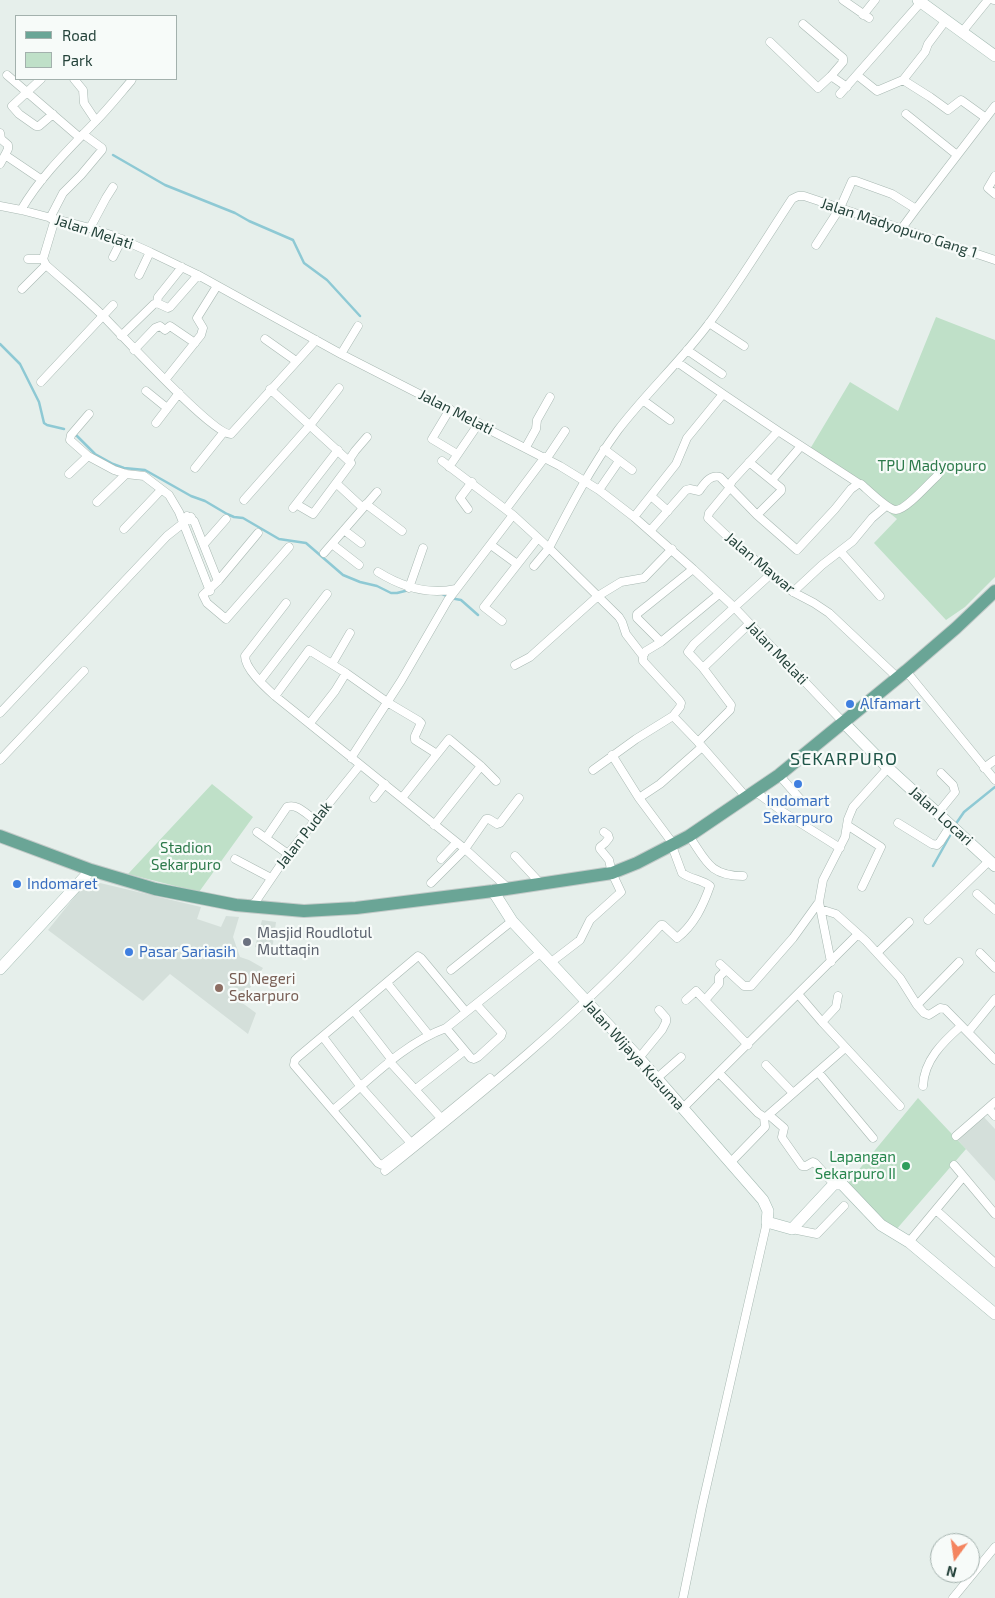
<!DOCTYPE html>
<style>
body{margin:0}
#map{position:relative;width:995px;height:1598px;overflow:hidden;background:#e6efeb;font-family:"Exo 2",sans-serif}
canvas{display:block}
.legend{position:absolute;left:15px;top:15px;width:162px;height:65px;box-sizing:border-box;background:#f7fbf9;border:1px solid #a3b1ad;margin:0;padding:6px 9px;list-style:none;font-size:15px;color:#24423a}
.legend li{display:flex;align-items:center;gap:10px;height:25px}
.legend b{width:25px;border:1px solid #a3b1ad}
.north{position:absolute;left:930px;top:1533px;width:50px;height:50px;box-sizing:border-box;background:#f7fbf9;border:1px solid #a3b1ad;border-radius:50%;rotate:194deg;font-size:14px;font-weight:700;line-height:20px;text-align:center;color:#24423a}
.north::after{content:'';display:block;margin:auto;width:18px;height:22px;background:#f4845f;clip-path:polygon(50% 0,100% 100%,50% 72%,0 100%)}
</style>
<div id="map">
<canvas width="995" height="1598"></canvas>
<ul class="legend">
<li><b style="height:6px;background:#6aa596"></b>Road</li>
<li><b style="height:14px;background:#bfe0c8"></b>Park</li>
</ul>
<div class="north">N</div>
</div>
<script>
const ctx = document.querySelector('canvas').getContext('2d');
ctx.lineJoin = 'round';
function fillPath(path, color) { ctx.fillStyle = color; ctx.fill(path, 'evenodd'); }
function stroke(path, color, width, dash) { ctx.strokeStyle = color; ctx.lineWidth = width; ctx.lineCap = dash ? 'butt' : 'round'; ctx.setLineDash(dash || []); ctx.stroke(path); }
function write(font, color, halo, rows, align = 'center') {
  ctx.font = font + ' "Exo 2",sans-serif'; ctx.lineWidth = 4.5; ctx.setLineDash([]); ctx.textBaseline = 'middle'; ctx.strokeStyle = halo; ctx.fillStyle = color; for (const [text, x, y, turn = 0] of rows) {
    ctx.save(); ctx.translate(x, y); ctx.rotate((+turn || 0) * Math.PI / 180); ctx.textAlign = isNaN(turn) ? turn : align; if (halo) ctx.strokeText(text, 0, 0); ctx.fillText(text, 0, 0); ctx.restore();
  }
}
const built = new Path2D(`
 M100 883 201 907 197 919 221 927 226 916 239 917 233 937 240 957 249 960 263 968 241 1002 256 1013 248 1034 170 974 143 1001 48 930 84 885Z
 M262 920 276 922 272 951 255 947Z
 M982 1115 995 1129V1181L956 1138Z`);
const green = new Path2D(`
 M936 317 995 340V577L965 607 946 620 874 543 897 519 810 449 850 382 898 411Z
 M212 784 253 817 199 892 128 874Z
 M918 1098 966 1149 895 1231 847 1184Z`);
const stream = new Path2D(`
 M113 155 165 185 235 213 249 221 293 240 304 263 327 280 360 316
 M0 344 20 364 39 402 44 423 47 425 64 429
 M76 435 95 454 113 464 124 468 145 470 191 496 205 501 227 514 234 517 243 518 279 539 306 543 343 575 360 582 377 586 391 593H397L409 590
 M442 594 450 598 461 600 478 615
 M955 825 964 812 995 787
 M933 866 952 832`);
const street = new Path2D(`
 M843 0 869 18
 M994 0H995
 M863 15 875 0
 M803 24 843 58V62L831 76
 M962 32 988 0
 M770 42 818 88 831 76 847 87
 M7 75 79 137
 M857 75 877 91 903 80 925 52 928 44 946 20
 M41 79 12 106 19 114 36 126H39L53 114
 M74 79 83 90 84 103 96 121
 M903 80 930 97 948 110 961 100 986 118
 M840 94 921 2
 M906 114 957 155
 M0 133 1 139 8 145V149L5 155 42 180
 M0 164 5 155
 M995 176 988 188 995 194
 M0 206 21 210 90 228 114 236 150 252 198 275 341 354 560 466 599 490 634 517 693 569 734 607 844 723
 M21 210C40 177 69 149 95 122 108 109 119 95 131 81L132 79
 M50 218 63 193 81 175 102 150V148L83 134
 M90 228 106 198 113 187
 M902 228 916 209 995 106
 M816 245 840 208 852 181H856L892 194 916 209
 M113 257 122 239
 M28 259H43
 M43 259 46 265C65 282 85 298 103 316 120 333 214 436 231 434L316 340
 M43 259 55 219
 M139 275 150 252
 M22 289 46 265
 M157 303 158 297 182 267
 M709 323 744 346
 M121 336 154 304 157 303 168 308 170 307 198 275
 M265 339 296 361
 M134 350 155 328 160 326 165 330 170 326 195 343
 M687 350 722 374
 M341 354 358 326
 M677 362 723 394
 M165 380 201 335 203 328 197 318 217 286
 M41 382 113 305
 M270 389 351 463 313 514 296 504
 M146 391 167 408
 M644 401 670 420
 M450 409 432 439 457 454
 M89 414 71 435 70 440 88 456 114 470 126 474 144 476 169 495 179 512 210 591
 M156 423 179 393
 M778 431 858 483
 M526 447 536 429 537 420 550 397
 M604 449 632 470
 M547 458 565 431
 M349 460 355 451 367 437
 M442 461 513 515
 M749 462 781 488V491L757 515
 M449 467 479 423
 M195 468 223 433
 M69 474 88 456
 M772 480 801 446
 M336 483 363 508
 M599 490 619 461
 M651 496 668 511
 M244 500 311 424 339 388
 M97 502 126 474
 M366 504 402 531
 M293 508 338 450
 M468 509 460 498 472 482
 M506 509 545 457
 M187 516 194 521 218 581
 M634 517 676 464 687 438 723 394 778 431 732 481 728 490 709 513 708 518 728 537 793 592 814 603 829 613 898 678
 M124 529 161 490
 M344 530 361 543
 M650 531 686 490 690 489 699 491C704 484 710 474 720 477L757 515 797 550 835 509 851 489 858 484H861C868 490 888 510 896 510 906 510 930 482 938 475
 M258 533 218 581 203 595 207 603 226 619 289 547
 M204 544 226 519
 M332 544 359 565
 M491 545 517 564
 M840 551 880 596
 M324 553 377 492
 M534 566 549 548 619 617 622 622 626 634 643 656
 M378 572C402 587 428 595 456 589
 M409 588 423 548
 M793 592 822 565 853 541 872 518 886 506
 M286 603 245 656C245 669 265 687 275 696L465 849 509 889
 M502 621 484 607 538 538
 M661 642 637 618V614L693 569
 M332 664 350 633
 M515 665 530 657 598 596 621 582 644 578 672 549
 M703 668 749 624
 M906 671 995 780
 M260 681 327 594
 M275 696 309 650 346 673 387 702 419 721 421 723 415 736V740L437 754
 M0 713 167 536 191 517
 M673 716 698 742 747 798
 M310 723 335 691 346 673
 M698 742 730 710 731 705 703 668 688 652 694 644 771 574
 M612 755 639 798 674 845
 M351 758 401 681 448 600 513 515 549 548C570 507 591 467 618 430 647 392 682 360 710 322 739 283 765 240 792 199L798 196H804L995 260
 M0 760 84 671
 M984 768 995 760
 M593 770 636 739 673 716 680 707 681 703 679 700 643 661V656L646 651 661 642 719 594
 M779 775 801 800
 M756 792 783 812 840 848
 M374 798 385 784
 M402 798 449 739 481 766 496 781
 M639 798 660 784 702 747
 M938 813 955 792 953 785 941 773
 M898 823 932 844 937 845 940 842 951 825
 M434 825 481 766
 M847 825 881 847 862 887
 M257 832 288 854
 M689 836C706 860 709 876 743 876
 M266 838 287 807C297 803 306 814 315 820
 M515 856 541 884
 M235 859 271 878
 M441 859 456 843
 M431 883 465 849 486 819H489L497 824 500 823 519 798
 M977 894 995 910
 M250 907 256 901 288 854 360 765
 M820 909 836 914 866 941 900 978 917 1005 924 1013 929 1015 940 1008 945 1009 995 1060
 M928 920 989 861
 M878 952 909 922
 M980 953 995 968
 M831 962 819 902 823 880 845 837 848 819 853 807 888 768
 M550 963 580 940 590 920 621 892 612 873 609 860 600 849V847L605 843 609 838 608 835 604 832
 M720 964 744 986H751L793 938 819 902
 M451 970 512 921
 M387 983 428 1034
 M798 994 822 1022 900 1106
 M686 1000 696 991 748 1045
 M705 1000 719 984V977L726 970
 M917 1005 959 962
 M354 1011 392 1060
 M466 1012 421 958 418 956 298 1057 295 1060 294 1065 378 1163 382 1165 411 1143 490 1078
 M822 1022 836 1007 838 996
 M446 1028 471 1058 474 1059 478 1057 501 1036 502 1033 476 1004
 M969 1031 995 999
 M323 1037 361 1087 411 1143
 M639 1058 662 1030 666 1022V1018L659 1010
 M390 1062 441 1118
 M766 1065 793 1093
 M818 1072 873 1138
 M719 1073 758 1113 764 1117H766L845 1048
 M656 1079 681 1057
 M923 1086C924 1060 943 1042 961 1026
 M416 1089 464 1051
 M988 1108 995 1116
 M682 1109 858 934
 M333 1110C369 1081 402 1044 446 1028L540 953
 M769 1115 784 1128 782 1137 783 1139 802 1166H806L813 1162 815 1163 834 1184
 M956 1136 995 1102
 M730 1163 765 1127 764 1117
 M954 1165 995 1214
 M385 1171C481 1094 578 1016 661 925H663L677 938C694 925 703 906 710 886 703 880 690 879 682 873L672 846
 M937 1211 995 1263
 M792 1229 817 1234 844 1206
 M909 1242 963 1177
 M683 1598 702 1506 767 1222
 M953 1598 995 1547`);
const secondary = new Path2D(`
 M918 0 995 56
 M844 723 888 768 995 866
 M493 891 512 921 639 1058 763 1200 768 1211 767 1222 792 1229 834 1184H842L881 1225 909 1242 995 1314
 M0 969 91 870`);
const primary = new Path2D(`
 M0 836 91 870 155 889 236 905 304 911 356 908 493 891 612 873 637 863 689 836 779 775 906 671 956 628 995 591`);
const markers = [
 [850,704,5,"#3f7fe0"],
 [798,784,5,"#3f7fe0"],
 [17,884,5,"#3f7fe0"],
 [247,942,5,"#6b7280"],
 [129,952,5,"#3f7fe0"],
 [219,988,5,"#8d6e63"],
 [906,1166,5,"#2e9e5b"]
];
const streetNames = [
 ["Jalan Madyopuro Gang 1",899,228,18],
 ["Jalan Melati",94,232,18],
 ["Jalan Melati",456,412,27],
 ["Jalan Mawar",760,563,40],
 ["Jalan Melati",777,653,46],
 ["Jalan Locari",941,816,42],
 ["Jalan Pudak",304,835,-52],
 ["Jalan Wijaya Kusuma",634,1055,48]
];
const parkNames = [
 ["TPU Madyopuro",932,466],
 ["Stadion",186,848],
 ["Sekarpuro",186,865]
];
const shopNames = [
 ["Alfamart",860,704],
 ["Indomart",798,801,"center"],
 ["Sekarpuro",798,818,"center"],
 ["Indomaret",27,884],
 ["Pasar Sariasih",139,952]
];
const worshipNames = [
 ["Masjid Roudlotul",257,933],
 ["Muttaqin",257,950]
];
const educationNames = [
 ["SD Negeri",229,979],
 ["Sekarpuro",229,996]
];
const leisureNames = [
 ["Lapangan",896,1157],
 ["Sekarpuro II",896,1174]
];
const quarterNames = [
 ["SEKARPURO",844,759]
];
fillPath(built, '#d4dfda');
fillPath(green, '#bfe0c8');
stroke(stream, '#8ec9d4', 2.5);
stroke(street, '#a8b8b2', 9);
stroke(secondary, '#a4bbb3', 12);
stroke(primary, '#c2cac8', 14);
stroke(street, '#fff', 8);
stroke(secondary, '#fff', 11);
stroke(primary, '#6aa596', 12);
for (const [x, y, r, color] of markers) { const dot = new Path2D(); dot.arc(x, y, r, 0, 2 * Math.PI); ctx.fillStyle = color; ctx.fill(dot); stroke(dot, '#f7fbf9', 2); }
write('15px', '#24423a', '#f7fbf9', streetNames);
write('15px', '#2d7a4b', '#f7fbf9', parkNames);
write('15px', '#366cbe', '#f7fbf9', shopNames, 'left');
write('15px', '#5b616d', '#f7fbf9', worshipNames, 'left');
write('15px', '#785e54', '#f7fbf9', educationNames, 'left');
write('15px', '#27864d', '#f7fbf9', leisureNames, 'right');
ctx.letterSpacing = '1px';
write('18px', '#1f5548', '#f7fbf9', quarterNames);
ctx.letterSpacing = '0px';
</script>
